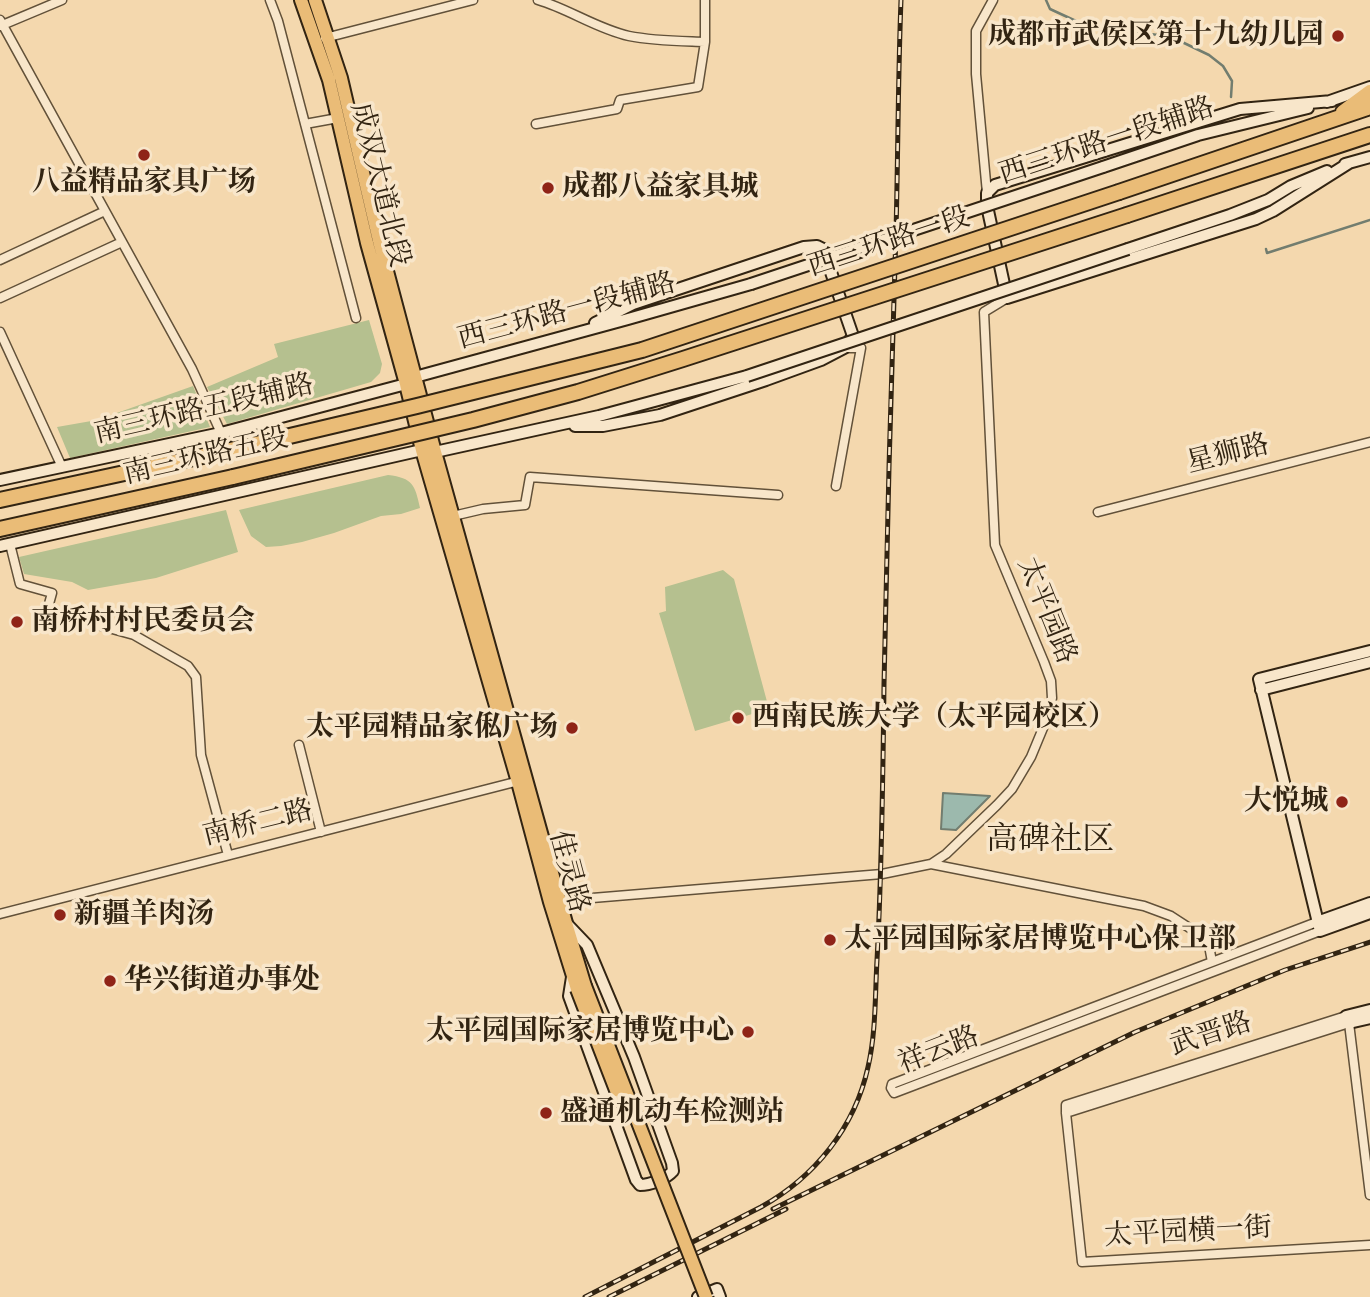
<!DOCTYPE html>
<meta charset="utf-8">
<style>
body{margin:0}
canvas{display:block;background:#f4d8ae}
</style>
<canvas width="1370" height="1297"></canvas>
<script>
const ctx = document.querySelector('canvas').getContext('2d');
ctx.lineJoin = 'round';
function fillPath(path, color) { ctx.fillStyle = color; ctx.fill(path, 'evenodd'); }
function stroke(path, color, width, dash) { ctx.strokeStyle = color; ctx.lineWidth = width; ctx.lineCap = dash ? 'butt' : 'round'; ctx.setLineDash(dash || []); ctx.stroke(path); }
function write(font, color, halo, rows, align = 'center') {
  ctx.font = font + ' Alegreya,"Noto Serif SC",serif'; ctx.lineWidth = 7; ctx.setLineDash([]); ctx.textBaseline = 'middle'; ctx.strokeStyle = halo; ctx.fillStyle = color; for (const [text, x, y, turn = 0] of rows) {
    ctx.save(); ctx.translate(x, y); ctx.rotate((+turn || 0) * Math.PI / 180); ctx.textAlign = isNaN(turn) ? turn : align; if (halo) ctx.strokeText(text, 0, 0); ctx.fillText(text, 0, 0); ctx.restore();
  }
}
const green = new Path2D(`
 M369 320 382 364 380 373 371 382 227 424 207 387 278 357 274 344Z
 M193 386 210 427 70 458 57 427 97 420Z
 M388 475C413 478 415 485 420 508L401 514 381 516 334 533 302 542 281 546 266 547 251 536 239 510Z
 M226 510 238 552 156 578 88 590 72 582 24 574 19 557Z
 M723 570 734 579 769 709 695 731 659 613 666 611 665 587Z`);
const water = new Path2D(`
 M943 793 990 796 956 830 941 829Z`);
const stream = new Path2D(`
 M1046 0 1050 9 1076 21 1112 29 1158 35 1182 42 1209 55 1223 66 1232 81 1231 97
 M1266 249 1267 253 1370 220`);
const street = new Path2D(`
 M270 0 278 21 356 318
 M538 0C569 9 597 29 629 36 654 41 680 41 705 42
 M0 20 192 369 221 433
 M0 26 62 0
 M325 38 473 0
 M305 124 338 118
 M536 124 617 109 620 100 698 87 705 42V0
 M987 193 976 74V31L993 0
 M0 260 105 211
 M0 298 122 242
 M0 332 62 467
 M836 486 861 348H844
 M1098 512 1370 442
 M453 516 483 509 525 505 530 477 778 495
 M10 544 20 584 52 593 47 611 134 635 188 666 196 677 201 755 228 855
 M299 745 321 832
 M931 864 1144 906 1171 916 1208 940 1212 962
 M556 901 882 874 931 864 946 854 997 805 1012 789 1031 757 1048 716 1052 698 1051 681 1044 662 995 545 984 312 1007 298
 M0 914 519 781
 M1317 922 892 1084 891 1088 894 1093 1320 931
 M1346 1016 1066 1105V1113L1082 1262 1370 1245
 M1066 1113 1349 1023 1370 1195`);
const secondary = new Path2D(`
 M1332 101 1240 109 995 185 987 193V206L1007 298 1256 219 1273 211 1349 163
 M1327 102 1370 87
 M1345 164 1370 157
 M1103 167 1198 135 1308 108
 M1128 249 1230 215 1268 200 1291 186 1327 171
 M575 426H603L660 415 766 380 821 360 844 348 853 336 823 249 817 246 804 247 633 304 595 323
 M0 480 221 433 406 384 415 377 628 319 751 284
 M0 546 422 450 435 452 599 416 747 376
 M1370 651 1259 679 1320 931 1370 913
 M1261 690 1370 662
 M1317 922 1370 903
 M567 924 587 945 634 1057 672 1163 673 1171C666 1179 650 1185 640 1185L636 1180 569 996 572 977
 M1370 1010 1346 1016 1349 1023 1370 1018
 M698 1297 717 1289 720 1297`);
const primary = new Path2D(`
 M301 0 329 80 367 243 406 384 422 450 518 782 550 902 577 989
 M315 0 341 78 379 241 435 452 566 923 585 986`);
const highway = new Path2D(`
 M1343 112 1370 92
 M1119 192 1370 107
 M1127 215 1370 135
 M0 500 226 451
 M0 529 233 477`);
const rail = new Path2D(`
 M773 1209 1135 1032 1285 970 1370 942
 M585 1297 761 1207C815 1177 855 1127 868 1067 876 1033 875 995 877 960 882 868 883 776 884 684 887 533 891 383 896 232 898 155 898 77 901 0
 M609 1297 786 1209`);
const secondaryBridge = new Path2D(`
 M751 284 1103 167
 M747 376 1128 249`);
const primaryBridge = new Path2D(`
 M585 986 706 1297
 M577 989 616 1090`);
const highwayBridge = new Path2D(`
 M226 451 417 406 642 350 1119 192
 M233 477 473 420 578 392 683 359 1127 215`);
const markers = [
 [1338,36,7,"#8f2418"],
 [144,155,7,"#8f2418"],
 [548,188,7,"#8f2418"],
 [17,622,7,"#8f2418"],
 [738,718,7,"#8f2418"],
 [572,728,7,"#8f2418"],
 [1342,802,7,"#8f2418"],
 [60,915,7,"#8f2418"],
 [830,940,7,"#8f2418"],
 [110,981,7,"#8f2418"],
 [748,1032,7,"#8f2418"],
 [546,1113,7,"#8f2418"]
];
const poiNames = [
 ["成都市武侯区第十九幼儿园",1324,36,"right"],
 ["八益精品家具广场",144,183,"center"],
 ["成都八益家具城",562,188],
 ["南桥村村民委员会",31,622],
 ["西南民族大学（太平园校区）",752,718],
 ["太平园精品家俬广场",558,728,"right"],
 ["大悦城",1328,802,"right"],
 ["新疆羊肉汤",74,915],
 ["太平园国际家居博览中心保卫部",844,940],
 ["华兴街道办事处",124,981],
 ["太平园国际家居博览中心",734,1032,"right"],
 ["盛通机动车检测站",560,1113]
];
const streetNames = [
 ["西三环路一段辅路",1107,142,-18],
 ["成双大道北段",379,185,76],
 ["西三环路一段",889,243,-18],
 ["西三环路一段辅路",567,312,-15],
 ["南三环路五段辅路",204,410,-13],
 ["星狮路",1228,455,-14],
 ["南三环路五段",206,457,-13],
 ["太平园路",1046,611,68],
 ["南桥二路",258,824,-14],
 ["佳灵路",568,872,75],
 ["武晋路",1211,1035,-18],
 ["祥云路",939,1051,-21],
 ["太平园横一街",1188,1233,-3]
];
const quarterNames = [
 ["高碑社区",1050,841]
];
fillPath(green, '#b5c08f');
fillPath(water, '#9cb9ad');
stroke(water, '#727d6f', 2);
stroke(stream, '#727d6f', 2.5);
stroke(street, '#625139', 11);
stroke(secondary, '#322412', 14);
stroke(primary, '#322412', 16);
stroke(highway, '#322412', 18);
stroke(street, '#f8e6ca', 8);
stroke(secondary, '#f8e6ca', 10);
stroke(primary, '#eabc77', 12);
stroke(highway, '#eabc77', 14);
stroke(rail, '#322412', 5);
stroke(rail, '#f8e6ca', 2.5, [8]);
stroke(secondaryBridge, '#322412', 14, []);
stroke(primaryBridge, '#322412', 16, []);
stroke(highwayBridge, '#322412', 18, []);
stroke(secondaryBridge, '#f8e6ca', 10);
stroke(primaryBridge, '#eabc77', 12);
stroke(highwayBridge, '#eabc77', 14);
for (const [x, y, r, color] of markers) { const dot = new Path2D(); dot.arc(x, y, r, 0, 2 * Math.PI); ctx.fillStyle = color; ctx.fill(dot); stroke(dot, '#f8e6ca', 2.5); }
write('bold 28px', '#322412', '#f8e6ca', poiNames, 'left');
write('28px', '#322412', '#f8e6ca', streetNames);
write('32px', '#322412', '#f8e6ca', quarterNames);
</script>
